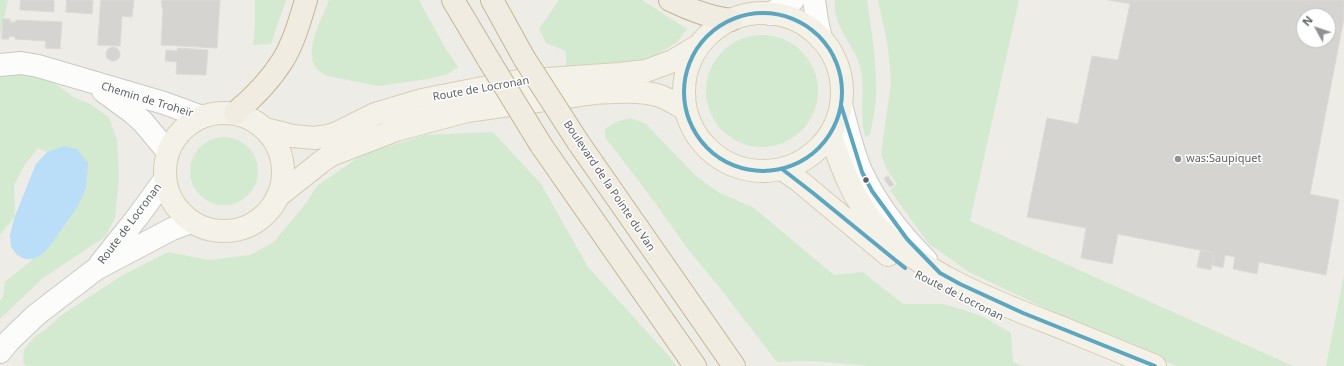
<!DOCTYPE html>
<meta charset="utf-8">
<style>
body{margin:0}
#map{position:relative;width:1344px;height:366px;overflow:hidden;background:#edece7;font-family:"Noto Sans",sans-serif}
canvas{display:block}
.north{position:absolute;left:1296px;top:8px;width:40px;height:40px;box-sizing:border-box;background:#fff;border:1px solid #bebfc2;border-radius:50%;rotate:310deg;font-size:11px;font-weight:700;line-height:16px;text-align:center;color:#5c6066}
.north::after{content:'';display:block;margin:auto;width:14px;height:18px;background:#8f9193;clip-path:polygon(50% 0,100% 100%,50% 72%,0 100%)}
</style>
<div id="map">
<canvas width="1344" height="366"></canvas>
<div class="north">N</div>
</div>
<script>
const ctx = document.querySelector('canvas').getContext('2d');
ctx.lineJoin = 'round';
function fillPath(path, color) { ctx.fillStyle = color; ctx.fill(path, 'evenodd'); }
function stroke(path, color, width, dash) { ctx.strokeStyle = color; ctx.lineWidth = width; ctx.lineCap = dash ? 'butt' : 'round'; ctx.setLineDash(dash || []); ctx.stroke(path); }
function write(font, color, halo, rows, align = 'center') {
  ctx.font = font + ' "Noto Sans",sans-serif'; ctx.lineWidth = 3; ctx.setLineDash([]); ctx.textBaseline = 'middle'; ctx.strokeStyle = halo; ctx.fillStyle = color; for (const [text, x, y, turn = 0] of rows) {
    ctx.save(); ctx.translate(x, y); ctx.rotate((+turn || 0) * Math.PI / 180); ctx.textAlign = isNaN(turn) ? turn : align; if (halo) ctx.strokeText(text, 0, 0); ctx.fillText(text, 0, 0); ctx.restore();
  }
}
const green = new Path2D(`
 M0 0H8L0 37Z
 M255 0H286L271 44 253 45 255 26Z
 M329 0H419L444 46 458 67 448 74 428 79 378 86 328 76C295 63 321 23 329 0Z
 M559 0H642L687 29 677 42 651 58 614 65 566 67V51L546 43 539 29Z
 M835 0H867C871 28 876 57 876 86 877 103 873 119 870 135L865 137C859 113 866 88 860 66 855 48 840 34 836 15 834 11 835 5 835 0Z
 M878 0H1019L970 221 1293 366H1177L1119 343 969 272 928 243 890 190 897 184 887 170 881 154 891 83 888 47Z
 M706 91a56 56 0 1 1 112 0a56 56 0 1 1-112 0Z
 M12 68 48 78 73 97 90 104 109 117 117 140 119 177 115 218 105 237 43 278 0 319V301L3 297 5 282 33 259 43 254 50 246 77 208 64 146 47 152 38 148 24 166 14 185 15 216 0 235V72Z
 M631 118 646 124 696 176 718 192 754 208 834 275 863 272 903 304H944L982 316 1011 333 1013 362 1023 366H869L813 361 777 362 716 283 690 252 653 200 605 137V129L616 122Z
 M493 132 541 184 588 267 669 356 676 366H26L23 363 24 350 35 336 45 330 63 314 123 275 168 252 209 260 250 255 274 242 306 203 317 186 363 154 425 135Z
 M190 171a34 34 0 1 1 68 0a34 34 0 1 1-68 0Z
 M1344 275V366H1326Z`);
const water = new Path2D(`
 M64 146 77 149 88 163 86 188 77 208 50 246 43 254 33 259H25L17 255 11 247 10 234 15 216 29 181 36 164 47 152Z`);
const building = new Path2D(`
 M21 0H54V12L20 10Z
 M67 0H93L92 14 66 12Z
 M101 0H134L132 17 122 16 120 46 98 45Z
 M162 0H220L217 48 161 45 163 9 162 8Z
 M1108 0H1344V18L1310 194 1339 200 1326 275 1259 262 1257 274 1233 269 1235 257 1225 255 1223 268 1212 265 1214 253 1118 234 1112 264 1081 258 1086 228 1027 217 1047 118 1078 124 1092 56 1118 60 1130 4ZM1304 16H1328V40H1304Z
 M3 19H10V22H16V20L62 22 60 49 45 48 46 41 15 39V37L9 36V39H2Z
 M106 54a7 7 0 1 1 14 0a7 7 0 1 1-14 0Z
 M178 48 208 50 206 75 176 74 177 62 165 61 166 50 177 51Z
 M888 176 894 185 890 187 884 179Z
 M1201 250 1214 253 1211 270 1197 267Z`);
const minor = new Path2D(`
 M814 0 817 21 821 39
 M770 14 793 0
 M0 65 21 63 38 66 164 103 202 117
 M103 91 133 113 143 122 168 152
 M841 105C847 126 853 154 862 173 877 205 901 235 926 260
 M100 264 139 215 165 179
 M0 352 9 341 36 315 96 269 172 229 191 222`);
const major = new Path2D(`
 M684 92a79 79 0 1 1 158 0a79 79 0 1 1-158 0Z
 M165 172a59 59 0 1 1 118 0a59 59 0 1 1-118 0Z
 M265 129 293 136 314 138 328 136 339 132 375 114 422 100 518 81 619 74 646 71 673 61 698 46
 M830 134C841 165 852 197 874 223 918 273 998 303 1060 327 1092 340 1123 353 1155 366
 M782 169 798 180 888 255
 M277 197 321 162 331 155 396 130 467 111 594 93C615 92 636 90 657 95 667 98 676 104 685 109`);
const highway = new Path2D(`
 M453 0 490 62
 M492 0 524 58
 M670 0C690 10 708 17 731 20
 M235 113C253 98 270 81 283 60 294 42 300 20 306 0
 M578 142 734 366
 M541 145 695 366`);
const highwayBridge = new Path2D(`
 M524 58 578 142
 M490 62 541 145`);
const bus1 = new Path2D(`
 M684 92a79 79 0 1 1 158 0a79 79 0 1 1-158 0Z
 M841 105 862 172 872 191 907 239 940 273 960 284 1023 313 1155 366
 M782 169 813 193 905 268`);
const markers = [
 [1178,159,4,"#8f9193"],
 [866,180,3.5,"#5c6066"]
];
const streetNames = [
 ["Route de Locronan",481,89,-10],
 ["Chemin de Troheïr",147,100,17],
 ["Boulevard de la Pointe du Van",609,186,56],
 ["Route de Locronan",130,224,-53],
 ["Route de Locronan",959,296,27]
];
const poiNames = [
 ["was:Saupiquet",1186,159]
];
fillPath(green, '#d3ead0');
fillPath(water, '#baddf8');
fillPath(building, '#d5d4d1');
stroke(building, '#dcdad6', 1);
stroke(minor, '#c9c9c8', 24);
stroke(major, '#d7ceb3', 24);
stroke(highway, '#c5b693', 24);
stroke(minor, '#fcfcfb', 22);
stroke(major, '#f3f1e8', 22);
stroke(highway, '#f0ece1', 22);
stroke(highwayBridge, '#c5b693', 24, []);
stroke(highwayBridge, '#f0ece1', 22);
stroke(bus1, '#5da6bf', 4);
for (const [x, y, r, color] of markers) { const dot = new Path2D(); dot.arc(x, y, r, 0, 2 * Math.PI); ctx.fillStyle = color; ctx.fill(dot); stroke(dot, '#fff', 1.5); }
write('11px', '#5c6066', '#fff', streetNames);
write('11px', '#5c6066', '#fff', poiNames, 'left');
</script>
